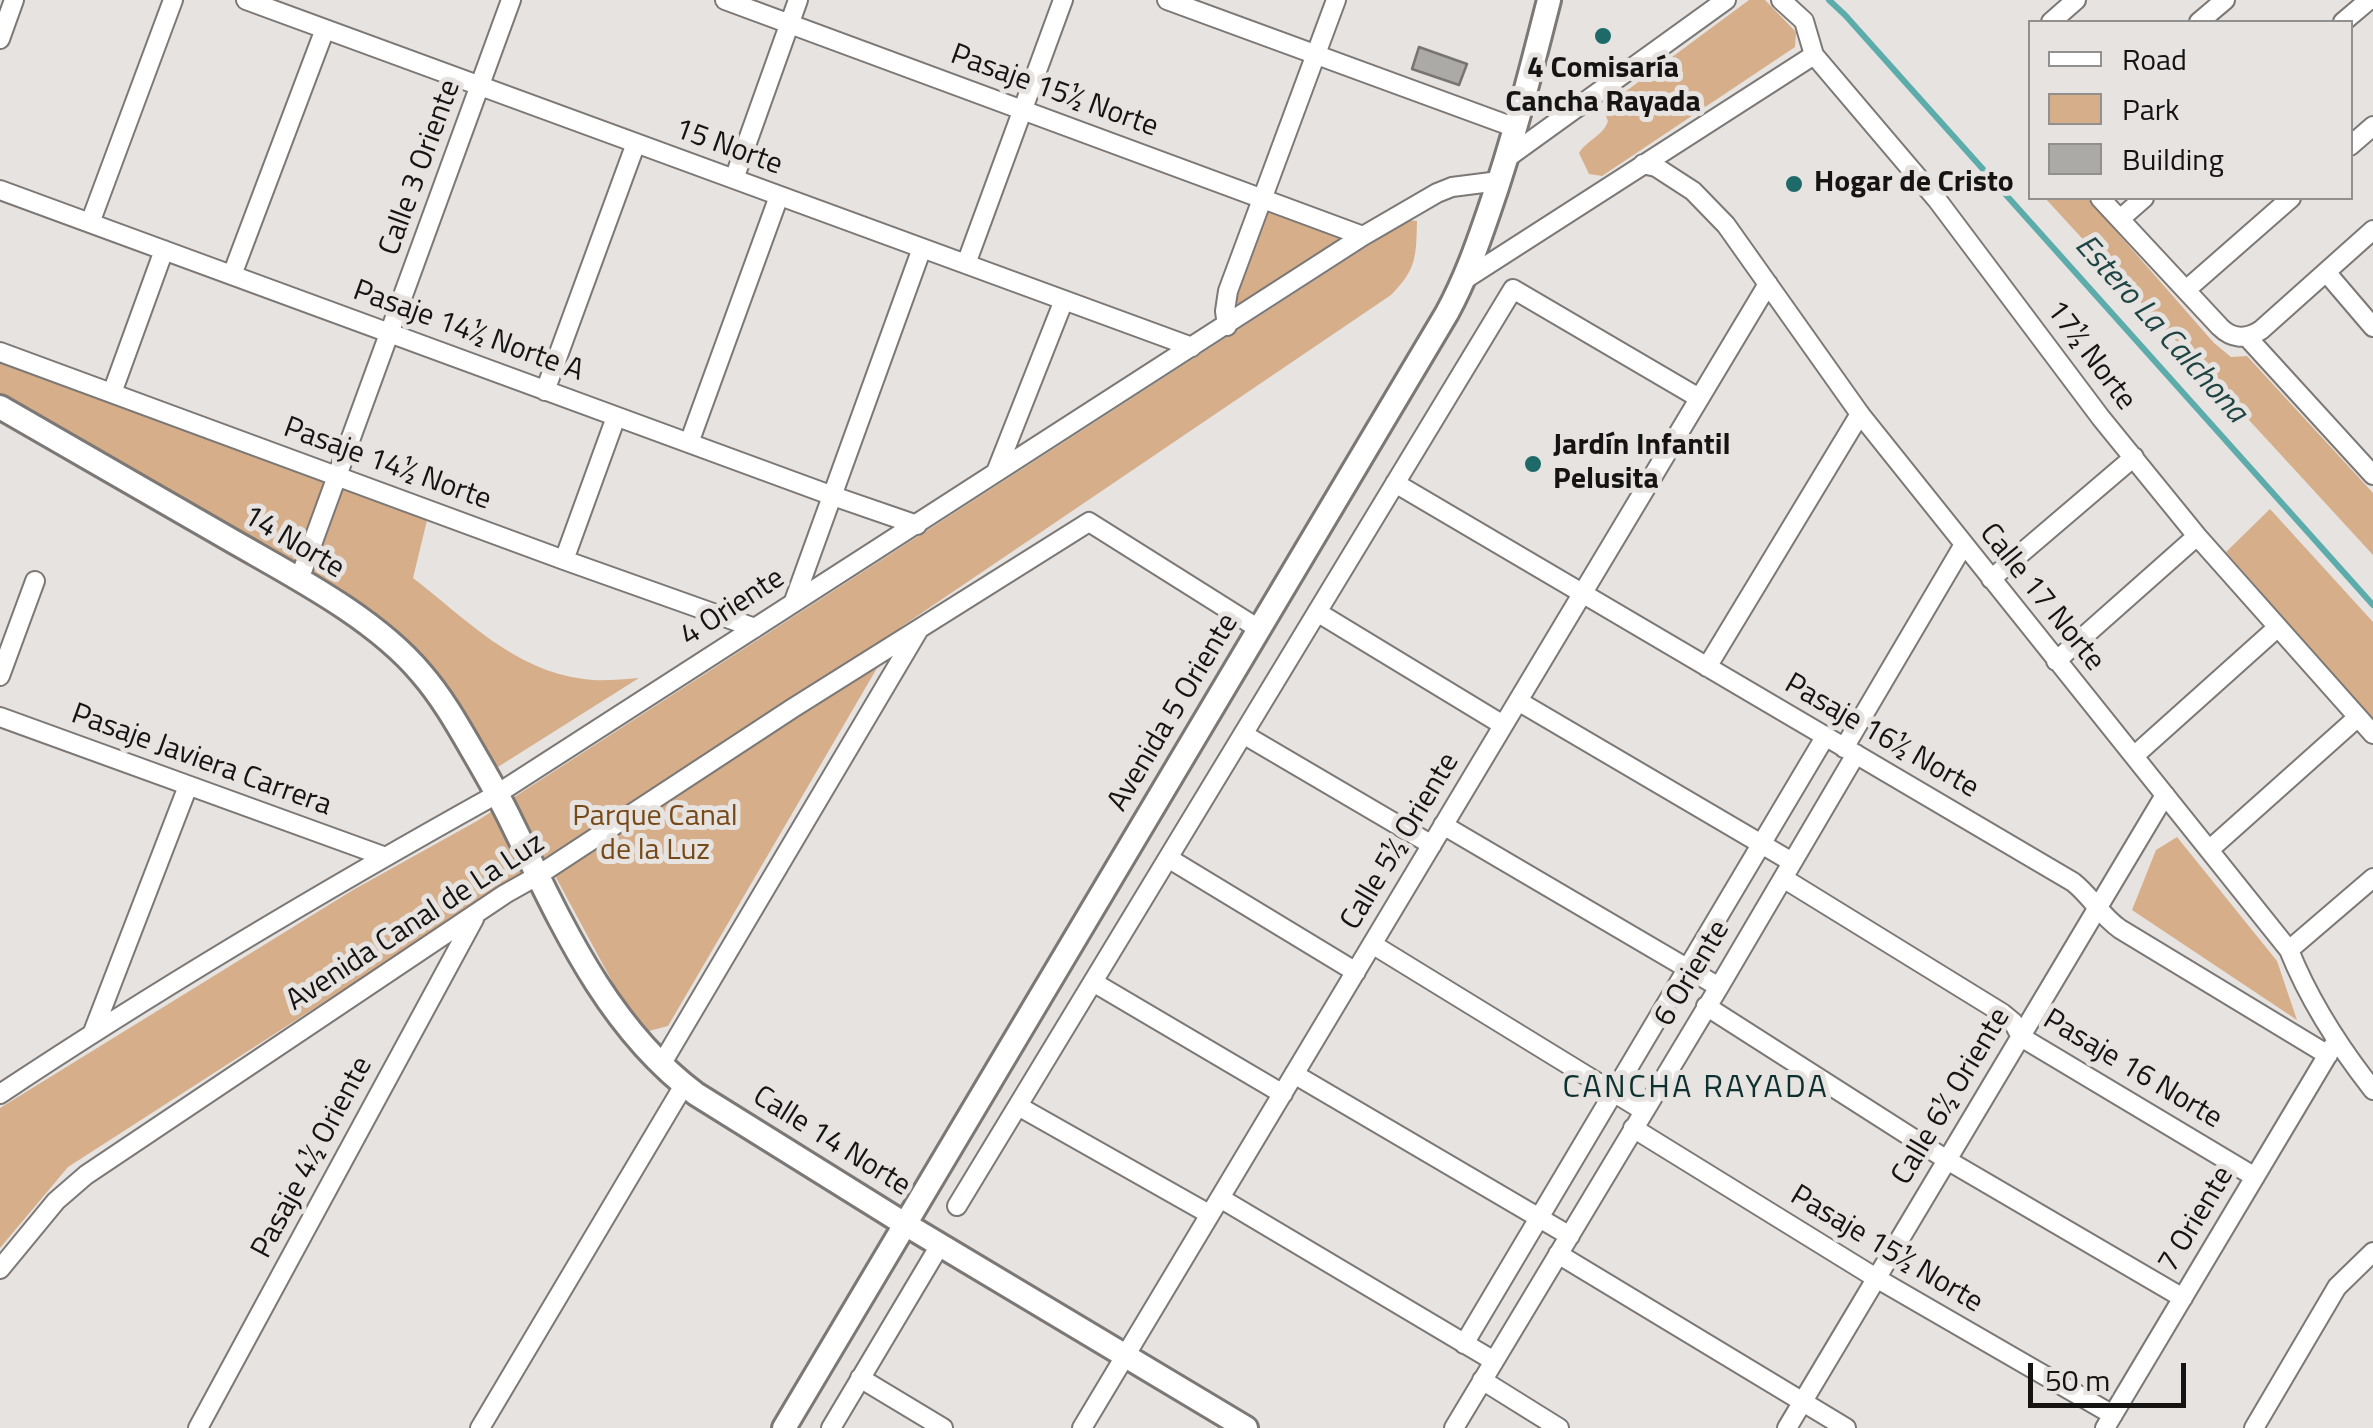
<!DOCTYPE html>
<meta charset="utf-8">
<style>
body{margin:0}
#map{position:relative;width:2373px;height:1428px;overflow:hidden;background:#e6e3e0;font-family:"Titillium Web",sans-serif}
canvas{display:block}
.legend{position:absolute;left:2028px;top:20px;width:325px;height:180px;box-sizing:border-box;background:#e6e3e0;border:2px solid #92908e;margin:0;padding:12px 18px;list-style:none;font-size:30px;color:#151413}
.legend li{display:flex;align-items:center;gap:20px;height:50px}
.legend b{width:50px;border:2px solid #92908e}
.scale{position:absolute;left:2028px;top:1363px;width:158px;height:45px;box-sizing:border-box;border:5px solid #151413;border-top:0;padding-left:12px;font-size:30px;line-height:35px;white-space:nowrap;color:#151413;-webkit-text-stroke:8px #e6e3e0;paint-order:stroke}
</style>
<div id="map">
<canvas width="2373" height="1428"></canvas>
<ul class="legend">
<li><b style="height:12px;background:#fff"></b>Road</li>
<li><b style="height:28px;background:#d6ae8a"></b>Park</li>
<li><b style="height:28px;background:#acaaa7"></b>Building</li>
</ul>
<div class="scale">50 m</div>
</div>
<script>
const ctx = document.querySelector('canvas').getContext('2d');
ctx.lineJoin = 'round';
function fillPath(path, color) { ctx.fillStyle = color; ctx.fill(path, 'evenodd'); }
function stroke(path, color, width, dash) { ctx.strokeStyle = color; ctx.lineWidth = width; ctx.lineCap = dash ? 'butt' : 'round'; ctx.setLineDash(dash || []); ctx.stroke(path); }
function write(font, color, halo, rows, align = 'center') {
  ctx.font = font + ' "Titillium Web",sans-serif'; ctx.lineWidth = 10; ctx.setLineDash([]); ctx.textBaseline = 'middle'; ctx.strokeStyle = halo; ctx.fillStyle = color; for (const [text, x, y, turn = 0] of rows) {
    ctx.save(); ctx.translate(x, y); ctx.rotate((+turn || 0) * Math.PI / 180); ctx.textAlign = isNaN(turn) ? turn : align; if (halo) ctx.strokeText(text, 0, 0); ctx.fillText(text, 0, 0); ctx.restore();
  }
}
const green = new Path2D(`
 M1749 0H1765L1796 32 1795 47 1602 176 1589 174 1579 153C1587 140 1603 136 1608 121L1604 111 1610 103Z
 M2045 198H2087L2214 343 2231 357 2247 356 2373 493V555Z
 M1272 209 1341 234 1344 239 1242 305 1234 301 1266 212Z
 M1408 220 1417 221C1416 256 1417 269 1391 295L901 627 668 1026 649 1031 620 996 546 859 68 1167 0 1248V1108L353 890 477 821Z
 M0 358 429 512 413 578C466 619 515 671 584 679 602 682 621 679 639 678L482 777 405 644 0 401Z
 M2270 509 2373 622V720L2226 552Z
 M2177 837 2277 961 2297 1020 2132 910 2156 850Z`);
const stream = new Path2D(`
 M1829 0 1845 15 2373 605`);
const building = new Path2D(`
 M1419 47 1467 64 1459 85 1412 69Z`);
const minor = new Path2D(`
 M246 0 1192 347
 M725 0 1363 236
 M1167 0 1516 128
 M1781 0 1804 21 1814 55 1938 201 2101 418 2197 536 2373 734
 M2051 22 2076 0
 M2199 22 2225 0
 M2343 22 2369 0
 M0 39 14 0
 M2350 146 2373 126
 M1507 158 1726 0
 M1643 164 1656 167 1693 191 1726 225 1860 414 2289 950C2309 1000 2340 1048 2373 1090
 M734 179 798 0
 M0 190 833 496 917 525
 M2100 198 2220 327C2232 339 2246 340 2261 330L2373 230
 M2120 219 2144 198
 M90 223 173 0
 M966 264 1063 0
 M2326 272 2373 327
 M232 275 325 29
 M1464 280 1814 55
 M2186 290 2291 198
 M1227 326 1225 311 1228 291 1336 0
 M2247 337 2373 475
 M0 352 564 560 755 628
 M545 391 636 143
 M112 393 164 250
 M689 443 779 196
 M996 472 1064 300
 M1395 483 2073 882C2091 896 2101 916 2120 929L2328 1055
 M564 560 616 417
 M1991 579 2134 457
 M299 580 511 0
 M794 601 922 248
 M1317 612 1503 725
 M2056 661 2197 536
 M1707 667 1860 414
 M0 676 35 581
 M1518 701 1792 862
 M0 717 383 856
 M1243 734 1432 845
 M1844 748 1963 546
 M2134 756 2278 627
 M1443 825 1719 987
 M2209 850 2358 717
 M1168 858 1356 972
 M1783 878 2002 1013 2013 1022 2021 1037 2255 1177
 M1372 944 1644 1111
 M2289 950 2373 878
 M1093 982 1283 1094
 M1706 1006 1947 1160 2183 1298
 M93 1032 188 786
 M661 1065 918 631
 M1294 1074 1570 1236
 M0 1094C161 987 328 888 497 794L1363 236 1437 193 1452 187 1499 181
 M1018 1106 1209 1214
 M1633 1128 1876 1278 2113 1415
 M1220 1198 1494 1361
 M957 1206 1513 289 1699 398
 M1558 1254 1846 1428
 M0 1269 56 1201 86 1175 505 894 537 876 793 708 1089 522 1259 629
 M1464 1344 1825 737
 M860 1378 943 1428
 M1482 1380 1559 1428
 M198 1428 474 919
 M480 1428 684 1085
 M831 1428 940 1245
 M1082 1428 1768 284
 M1454 1428 1719 987 1856 754
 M1787 1428 2165 795
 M2105 1428 2333 1046
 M2254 1428 2337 1287 2373 1252`);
const tertiary = new Path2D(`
 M0 407C79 452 157 498 236 543 297 578 376 619 421 673 441 696 456 722 471 748 485 772 499 796 511 821 560 920 605 1026 696 1094L895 1218 1246 1428
 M784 1428 1447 313C1465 280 1477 246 1489 211 1513 142 1531 71 1549 0`);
const markers = [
 [1603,36,10,"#1e6a69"],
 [1794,184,10,"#1e6a69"],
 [1533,464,10,"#1e6a69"]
];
const poiNames = [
 ["4 Comisaría",1603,70,"center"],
 ["Cancha Rayada",1603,104,"center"],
 ["Hogar de Cristo",1814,184],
 ["Jardín Infantil",1553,447],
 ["Pelusita",1553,481]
];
const streetNames = [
 ["Pasaje 15½ Norte",1054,92,20],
 ["15 Norte",728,148,20],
 ["Calle 3 Oriente",421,168,-70],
 ["Pasaje 14½ Norte A",468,332,20],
 ["17½ Norte",2090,356,53],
 ["Pasaje 14½ Norte",387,465,20],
 ["14 Norte",293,543,31],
 ["Calle 17 Norte",2041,598,51],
 ["4 Oriente",733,608,-33],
 ["Avenida 5 Oriente",1174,713,-59],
 ["Pasaje 16½ Norte",1881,737,30],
 ["Pasaje Javiera Carrera",201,761,20],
 ["Calle 5½ Oriente",1401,842,-59],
 ["Avenida Canal de La Luz",416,923,-33],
 ["6 Oriente",1693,974,-59],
 ["Pasaje 16 Norte",2132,1070,31],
 ["Calle 6½ Oriente",1952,1097,-59],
 ["Calle 14 Norte",831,1142,32],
 ["Pasaje 4½ Oriente",313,1158,-62],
 ["7 Oriente",2197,1220,-59],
 ["Pasaje 15½ Norte",1886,1250,31]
];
const parkNames = [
 ["Parque Canal",655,818],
 ["de la Luz",655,852]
];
const waterNames = [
 ["Estero La Calchona",2160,330,48]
];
const neighbourhoodNames = [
 ["CANCHA RAYADA",1696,1089]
];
fillPath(green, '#d6ae8a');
stroke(stream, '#5bacaa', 6);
fillPath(building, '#acaaa7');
stroke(building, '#777472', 2.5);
stroke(minor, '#7b7876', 22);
stroke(tertiary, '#7b7876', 28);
stroke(minor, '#fff', 18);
stroke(tertiary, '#fff', 22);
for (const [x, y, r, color] of markers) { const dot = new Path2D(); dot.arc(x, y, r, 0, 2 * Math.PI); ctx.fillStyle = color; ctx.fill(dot); stroke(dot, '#e6e3e0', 4); }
write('bold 30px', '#151413', '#e6e3e0', poiNames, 'left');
write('30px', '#151413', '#e6e3e0', streetNames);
write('30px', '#774918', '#e6e3e0', parkNames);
write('italic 32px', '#1e4544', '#e6e3e0', waterNames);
ctx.letterSpacing = '2.5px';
write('32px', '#0d3130', '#e6e3e0', neighbourhoodNames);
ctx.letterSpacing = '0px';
</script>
